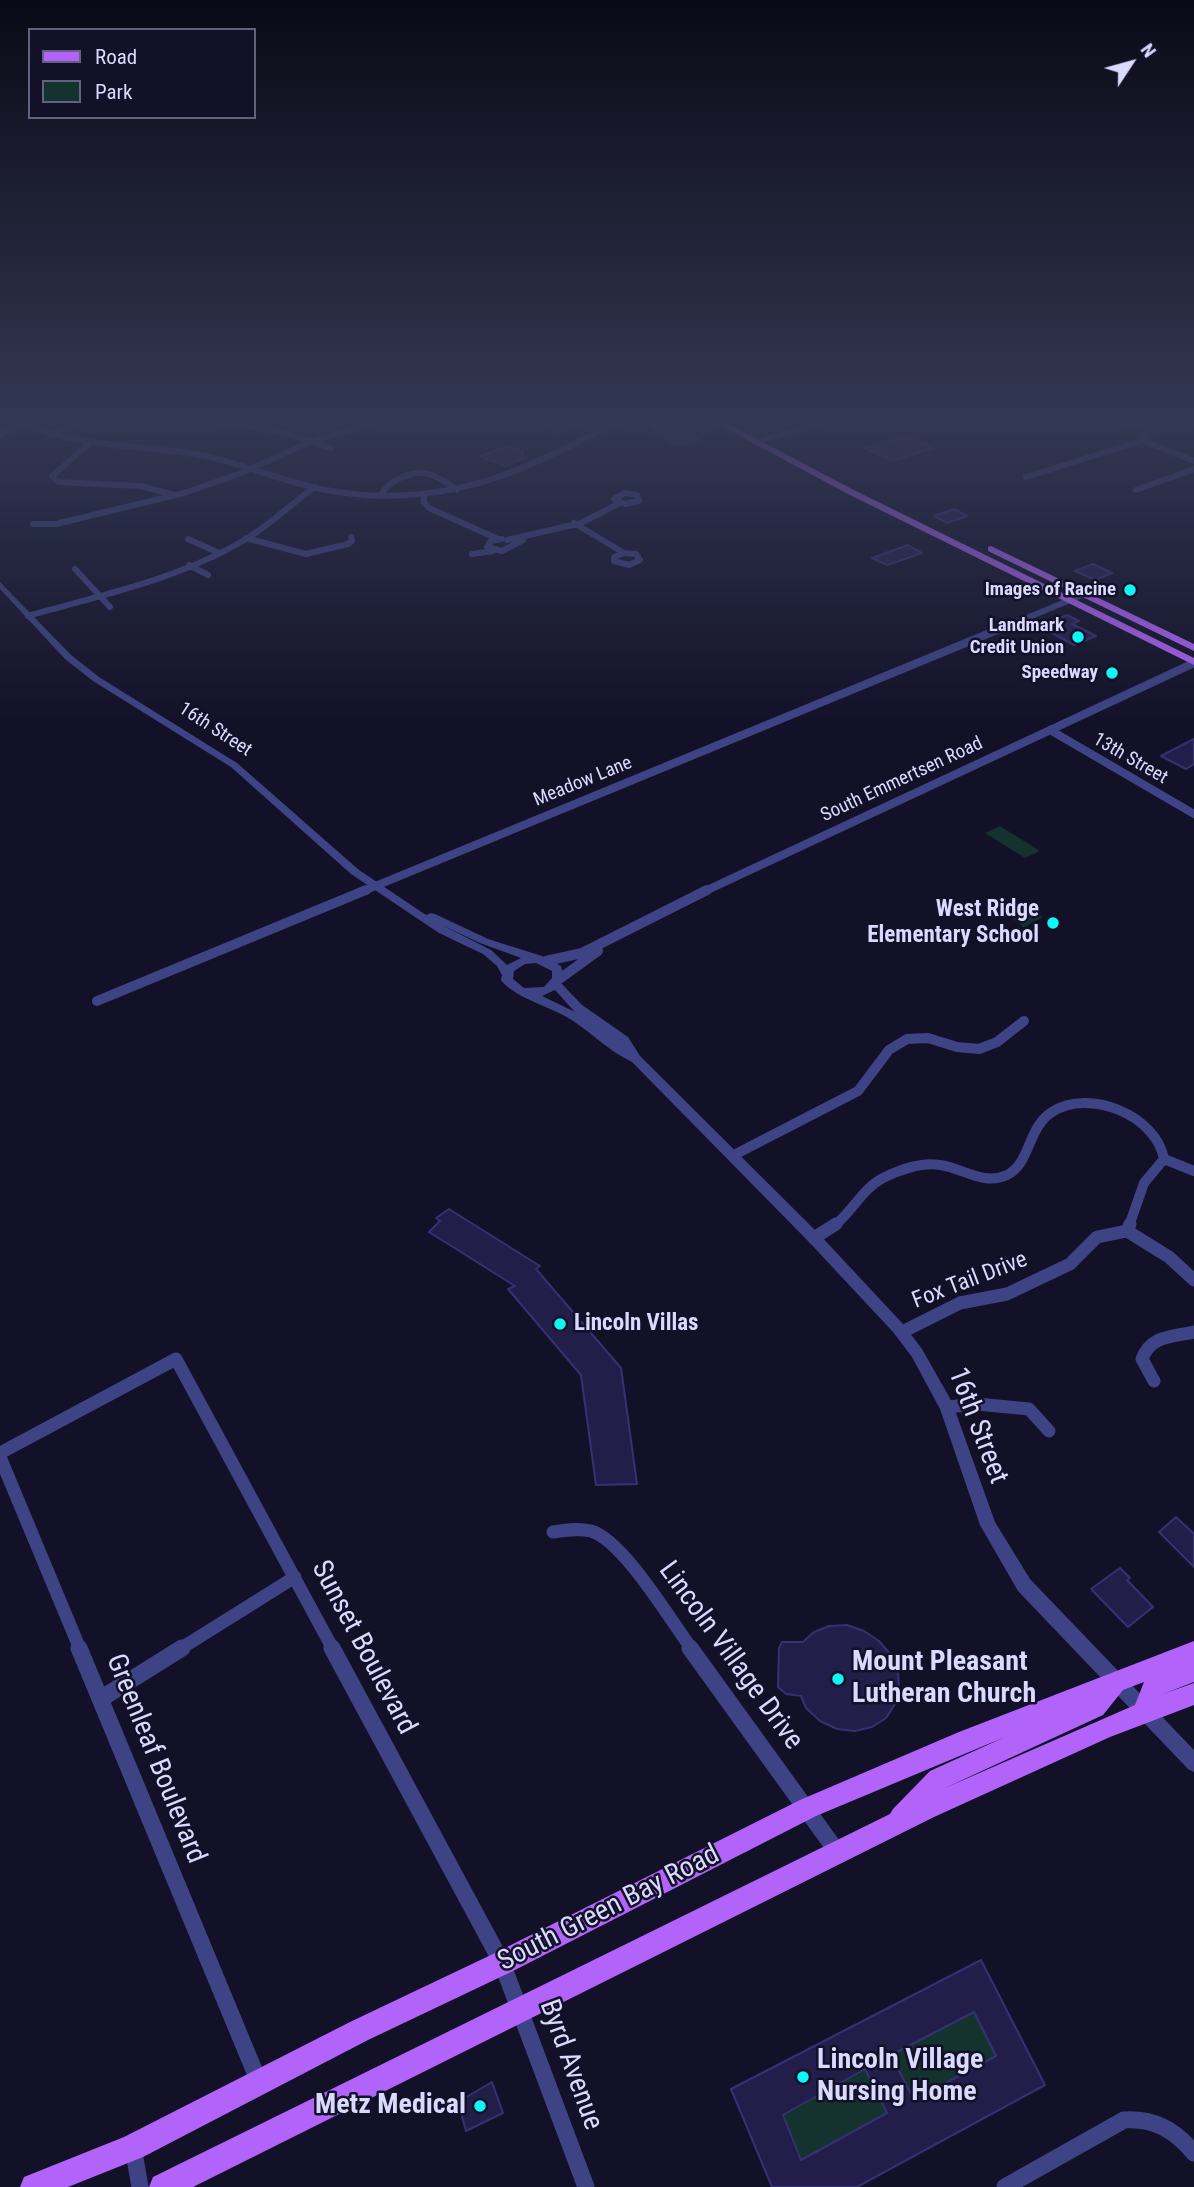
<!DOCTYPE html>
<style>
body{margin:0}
#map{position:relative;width:1194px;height:2187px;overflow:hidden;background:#121128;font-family:"Roboto Condensed",sans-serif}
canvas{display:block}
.legend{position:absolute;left:28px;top:28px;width:228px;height:91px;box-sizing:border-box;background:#121128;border:2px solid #62617e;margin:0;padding:9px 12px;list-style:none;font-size:21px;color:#dad9fe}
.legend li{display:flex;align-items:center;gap:14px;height:35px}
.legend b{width:35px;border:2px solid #62617e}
.north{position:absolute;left:1096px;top:28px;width:70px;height:70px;-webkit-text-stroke:5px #121128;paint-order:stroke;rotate:54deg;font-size:19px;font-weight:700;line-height:28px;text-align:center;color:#dad9fe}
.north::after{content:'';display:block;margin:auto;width:24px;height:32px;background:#dad9fe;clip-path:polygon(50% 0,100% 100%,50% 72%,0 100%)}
</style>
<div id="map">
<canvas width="1194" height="2187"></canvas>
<ul class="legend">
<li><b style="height:9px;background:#b264fa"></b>Road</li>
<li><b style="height:19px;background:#14322e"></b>Park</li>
</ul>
<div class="north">N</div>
</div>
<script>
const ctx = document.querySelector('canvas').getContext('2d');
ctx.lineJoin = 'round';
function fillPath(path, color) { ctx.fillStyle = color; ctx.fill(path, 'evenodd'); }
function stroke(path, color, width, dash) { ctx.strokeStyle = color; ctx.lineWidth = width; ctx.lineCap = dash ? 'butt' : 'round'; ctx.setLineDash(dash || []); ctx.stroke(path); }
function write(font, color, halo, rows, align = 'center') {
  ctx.font = font + ' "Roboto Condensed",sans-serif'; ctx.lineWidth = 5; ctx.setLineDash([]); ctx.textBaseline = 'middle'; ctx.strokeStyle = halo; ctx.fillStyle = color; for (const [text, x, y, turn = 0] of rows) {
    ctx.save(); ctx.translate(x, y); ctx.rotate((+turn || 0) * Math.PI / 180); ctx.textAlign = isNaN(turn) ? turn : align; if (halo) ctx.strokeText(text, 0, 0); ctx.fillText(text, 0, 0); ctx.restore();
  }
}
const green = new Path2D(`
 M1000 826 1040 851 1025 858 985 833Z
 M1019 902 1043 917 1024 927 1002 911Z
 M974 2012 996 2056 914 2100 891 2055Z
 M865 2069 887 2113 801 2160 783 2115Z`);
const building = new Path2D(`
 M539 422H584V425L558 432Z
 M663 422H668L702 441 679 446 654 432 661 430 651 425Z
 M907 436 933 448 893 461 865 448Z
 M507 446 523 452V458L505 466 480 456Z
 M954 509 967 516 947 523 934 516Z
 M908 545 922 553 887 565 872 558Z
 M1093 564 1112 573 1095 580 1075 571Z
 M1067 615 1079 621 1072 624 1096 636 1074 645 1041 627Z
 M1194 739V764L1186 769 1161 756Z
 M449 1209 540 1266 536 1269 621 1368 637 1484 596 1485 581 1375 508 1289 515 1286 429 1232 440 1221 436 1218Z
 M1176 1517 1194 1534V1567L1159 1532Z
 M1120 1568 1130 1578 1127 1580 1153 1607 1128 1627 1091 1589Z
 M847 1625 864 1631 879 1641 891 1655 898 1671 899 1688 895 1704 886 1718 872 1727 855 1731 837 1729 820 1721 806 1708 801 1696 786 1694 778 1687 779 1648 782 1642H803L814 1632 829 1626Z
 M981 1960 1045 2085 857 2187H772L731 2089ZM974 2012 996 2056 914 2100 891 2055ZM865 2069 887 2113 801 2160 783 2115Z
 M492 2082 503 2113 466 2131 458 2102Z`);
const minorFar4 = new Path2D(`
 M22 422C76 448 130 444 188 453 237 460 283 483 332 491 396 502 460 493 520 469 554 455 587 436 621 422
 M223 422 279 431 331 448
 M1126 422 1158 430
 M1149 428 1142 436 1146 442 1194 461
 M0 434 24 424
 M51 435 80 422
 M756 442 823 422
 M89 444 52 476 58 482 141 486 174 495
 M1026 477 1144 440
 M1136 490 1194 469
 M625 493 637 495 639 501 625 504 614 499Z
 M424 494V503L429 508 498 539
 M381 495C389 479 415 469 432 475 441 478 449 485 457 490
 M574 523 624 553
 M33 524H56L184 493 236 475 313 441 375 422
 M246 538 306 554 348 544 352 541 351 537
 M188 539 219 553
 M502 539 491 541 487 547 502 551 523 540
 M507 540 581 523 620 503
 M624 553 636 554 640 560 629 565 614 561V557Z
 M472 554 493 551
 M189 565 208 575
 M75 569 110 607
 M28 616C101 595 180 579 246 539 271 524 292 503 315 487
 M998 630 1082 595`);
const minorFar3 = new Path2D(`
 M1050 730 1194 814
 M361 892 1002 628
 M703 892 1194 663`);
const minorFar2 = new Path2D(`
 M546 961 582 953 707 890
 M558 980 598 951
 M97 1001 366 890
 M732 1156 858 1091 889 1050 907 1039 928 1038 957 1047 979 1049 997 1042 1024 1021
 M834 1226C852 1212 863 1188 883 1178 899 1170 922 1162 940 1165 963 1168 983 1186 1007 1175 1031 1163 1027 1128 1052 1112 1089 1088 1156 1115 1164 1159L1194 1171
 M1129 1226 1144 1183 1164 1159`);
const minorFar1 = new Path2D(`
 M1127 1231 1169 1257 1194 1280
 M814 1238 836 1224
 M902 1332 960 1303 1007 1294 1070 1264 1097 1237 1127 1231 1130 1224
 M1154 1381 1142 1359C1151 1335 1172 1337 1194 1332
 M947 1407 977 1404 1029 1409 1049 1431
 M0 1453 176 1359 333 1649
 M0 1457 80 1649
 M553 1532C565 1530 578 1528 591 1531 624 1541 670 1620 692 1649
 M180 1649 295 1577`);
const minor = new Path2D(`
 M79 1648 259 2082
 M332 1648 502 1963 586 2187
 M690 1648 838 1853
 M102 1698 182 1648
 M133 2147 140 2187
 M1005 2187 1124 2120C1154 2118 1175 2130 1194 2153`);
const tertiary = new Path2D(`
 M0 582 71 655 99 677 237 763 359 870 426 915 431 913 435 914 488 939 542 956 561 966 564 978 561 983 582 1005 628 1037 640 1056 819 1234 903 1324 922 1349 952 1402 995 1522 1030 1579 1194 1750V1772L1188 1769 1018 1591 980 1525 940 1409 912 1357 893 1332 809 1242 632 1062C606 1050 588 1028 563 1015 544 1005 513 996 501 980L502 975 497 966 483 954 439 933 351 874 231 767 93 681 65 659 0 589ZM442 925 480 943 521 958 507 965 491 950ZM536 963 552 971V978L544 987 524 988 513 979 514 971 525 964ZM555 990 574 1011 575 1012 542 996Z`);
const primary = new Path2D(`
 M714 422H725L852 489 1194 658V665L846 493Z
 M991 546 1194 644V651L988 551V547Z
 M1194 1641V1682L1163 1694 1194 1683V1705L1110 1737 934 1817 193 2187H149L153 2177 890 1814 893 1809 930 1771 1005 1737 816 1816 511 1972 368 2040 143 2157 68 2187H20L24 2177 124 2137 350 2022 493 1954 800 1800 959 1732ZM1144 1682 1135 1705 945 1788 1103 1715 1123 1690Z`);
const markers = [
 [1130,590,7,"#0cf7f5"],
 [1078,637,7,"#0cf7f5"],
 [1112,673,7,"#0cf7f5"],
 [1053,923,7,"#0cf7f5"],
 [560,1324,7,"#0cf7f5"],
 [838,1679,7,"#0cf7f5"],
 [803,2077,7,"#0cf7f5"],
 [480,2106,7,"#0cf7f5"]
];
const farPoinames = [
 ["Images of Racine",1116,590],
 ["Landmark",1064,626],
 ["Credit Union",1064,648],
 ["Speedway",1098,673]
];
const farStreetnames = [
 ["16th Street",215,730,33],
 ["13th Street",1130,759,30],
 ["South Emmertsen Road",902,780,-25],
 ["Meadow Lane",583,782,-22]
];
const poiNames = [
 ["West Ridge",1039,910],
 ["Elementary School",1039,936],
 ["Lincoln Villas",574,1324,"left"]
];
const streetNames = [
 ["Fox Tail Drive",970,1281,-21]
];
const nearStreetnames = [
 ["16th Street",977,1426,69],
 ["Sunset Boulevard",363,1648,62],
 ["Lincoln Village Drive",730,1656,54],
 ["Greenleaf Boulevard",155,1759,68],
 ["South Green Bay Road",609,1909,-27],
 ["Byrd Avenue",570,2065,70]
];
const nearPoinames = [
 ["Mount Pleasant",852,1663],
 ["Lutheran Church",852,1695],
 ["Lincoln Village",817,2061],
 ["Nursing Home",817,2093],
 ["Metz Medical",466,2106,"right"]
];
fillPath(green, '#14322e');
fillPath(building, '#221e49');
stroke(building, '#363074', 2);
stroke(minorFar4, '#3e4386', 6);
stroke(minorFar3, '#3e4386', 8);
stroke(minorFar2, '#3e4386', 10);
stroke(minorFar1, '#3e4386', 13);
stroke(minor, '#3e4386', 17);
fillPath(tertiary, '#3e4386');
fillPath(primary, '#b264fa');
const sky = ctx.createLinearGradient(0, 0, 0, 728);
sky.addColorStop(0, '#0a0916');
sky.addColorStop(0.58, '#333853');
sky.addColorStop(1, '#33385300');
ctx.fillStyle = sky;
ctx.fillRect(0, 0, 1194, 728);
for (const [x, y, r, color] of markers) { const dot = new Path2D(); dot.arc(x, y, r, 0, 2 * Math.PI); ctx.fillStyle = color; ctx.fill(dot); stroke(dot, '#121128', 2.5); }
write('bold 19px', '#dad9fe', '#121128', farPoinames, 'right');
write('19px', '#dad9fe', '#121128', farStreetnames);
write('bold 23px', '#dad9fe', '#121128', poiNames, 'right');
write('23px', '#dad9fe', '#121128', streetNames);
write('28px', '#dad9fe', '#121128', nearStreetnames);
write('bold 28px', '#dad9fe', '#121128', nearPoinames, 'left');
</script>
